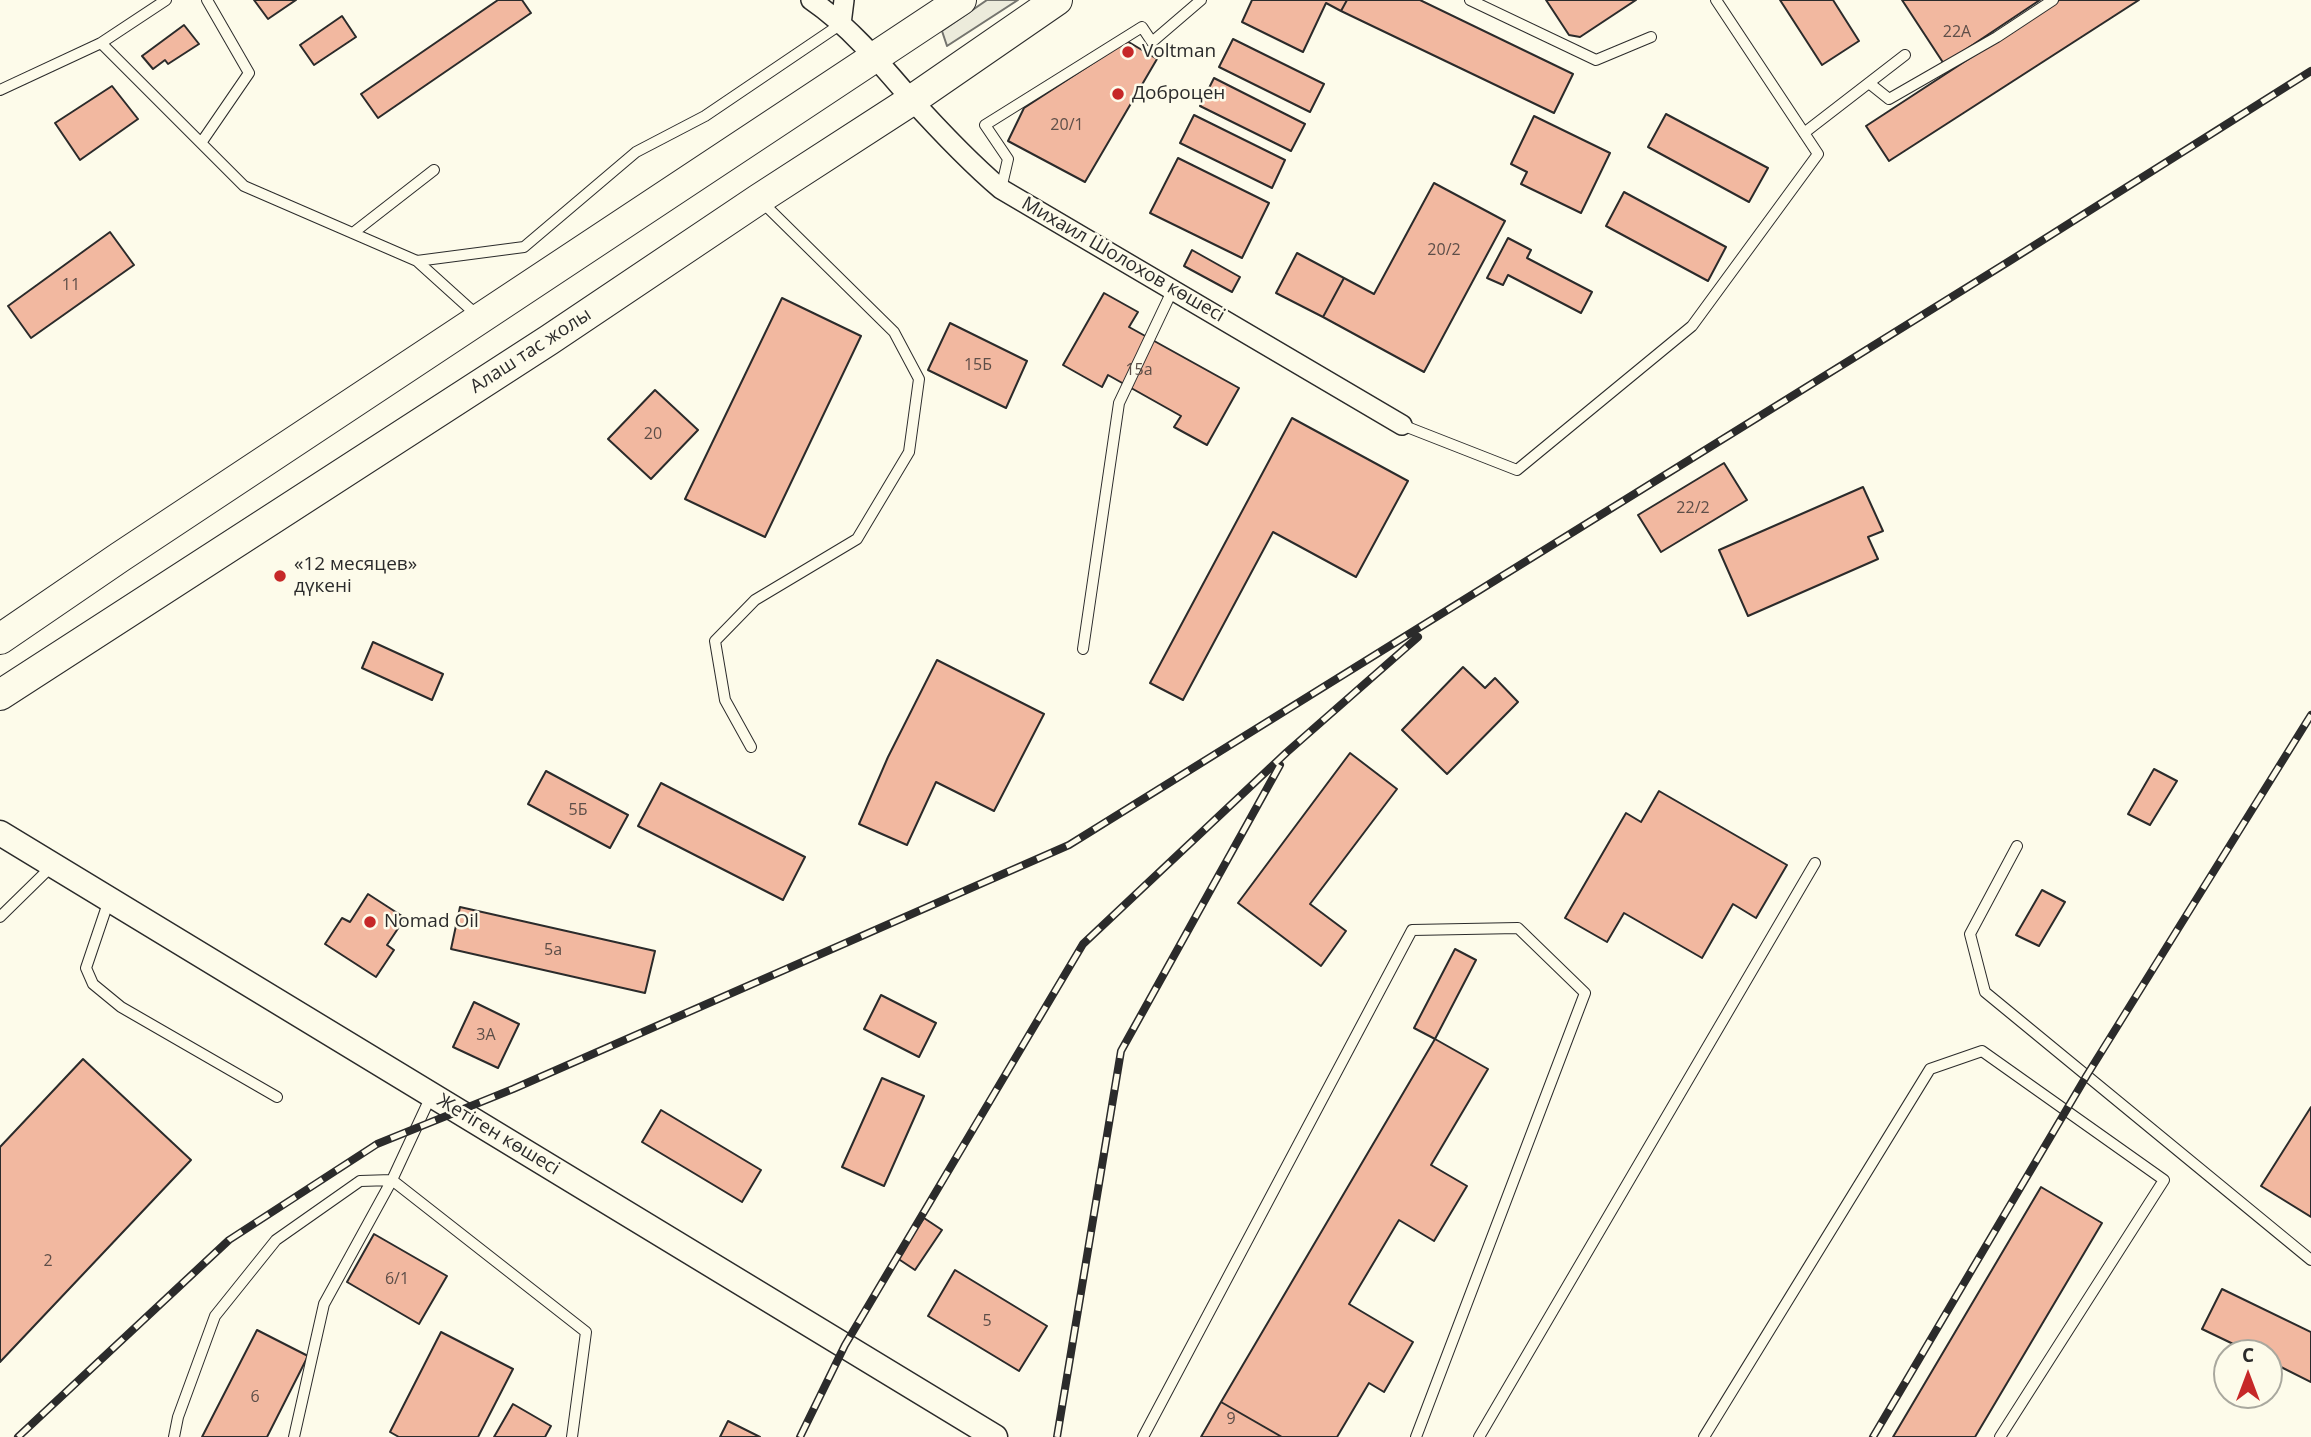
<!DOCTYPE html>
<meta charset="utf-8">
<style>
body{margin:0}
#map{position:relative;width:2311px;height:1437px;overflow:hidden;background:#fdfbea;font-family:"Open Sans",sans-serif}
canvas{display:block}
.north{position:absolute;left:2213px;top:1339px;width:70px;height:70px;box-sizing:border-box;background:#fdfbea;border:2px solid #a9a89e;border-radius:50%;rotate:0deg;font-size:19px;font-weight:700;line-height:28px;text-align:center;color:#2b2b2b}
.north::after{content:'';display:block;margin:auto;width:24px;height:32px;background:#c62828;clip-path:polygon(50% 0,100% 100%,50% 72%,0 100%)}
</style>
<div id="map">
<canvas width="2311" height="1437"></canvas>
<div class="north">С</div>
</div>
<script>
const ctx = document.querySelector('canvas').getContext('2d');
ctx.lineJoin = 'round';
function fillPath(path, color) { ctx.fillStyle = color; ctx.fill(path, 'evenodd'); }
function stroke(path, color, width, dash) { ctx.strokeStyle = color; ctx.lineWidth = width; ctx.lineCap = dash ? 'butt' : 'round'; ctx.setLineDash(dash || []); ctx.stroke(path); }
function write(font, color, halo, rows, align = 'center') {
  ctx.font = font + ' "Open Sans",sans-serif'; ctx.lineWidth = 5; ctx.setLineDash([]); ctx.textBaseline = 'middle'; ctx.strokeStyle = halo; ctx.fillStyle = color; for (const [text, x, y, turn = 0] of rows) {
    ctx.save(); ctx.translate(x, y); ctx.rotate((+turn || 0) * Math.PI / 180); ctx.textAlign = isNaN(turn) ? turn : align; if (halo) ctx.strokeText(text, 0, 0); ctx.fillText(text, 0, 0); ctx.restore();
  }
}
const green = new Path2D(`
 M987 0H1018L947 46 942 31Z`);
const building = new Path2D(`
 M254 0H296L268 19Z
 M498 0H522L531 13 378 118 361 94Z
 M1252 0H1347L1341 11 1326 3 1303 52 1242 22Z
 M1347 0H1420L1573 74 1554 113 1341 11Z
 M1546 0H1636L1580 37 1569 35Z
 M1780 0H1833L1859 41 1822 65Z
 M1902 0H2040L1944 64Z
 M2059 0H2139L1889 161 1866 126Z
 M342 16 356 37 314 65 300 45Z
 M184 25 199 44 168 64 165 60 153 69 142 56Z
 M1233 39 1324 84 1310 112 1219 67Z
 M1127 41 1157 59 1085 182 1008 141 1024 108Z
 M1214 78 1305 124 1291 151 1200 106Z
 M112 86 138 119 80 160 55 123Z
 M1666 114 1768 168 1749 202 1648 147Z
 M1194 115 1285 160 1272 188 1180 143Z
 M1534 116 1610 153 1581 213 1521 184 1527 172 1511 164Z
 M1178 158 1269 203 1242 258 1150 213Z
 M1434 183 1505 221 1424 372 1323 317 1344 278 1374 294Z
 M1624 192 1726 247 1708 281 1606 226Z
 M110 232 134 265 31 338 8 306Z
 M1508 238 1531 250 1527 258 1592 292 1581 313 1508 275 1503 285 1487 278Z
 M1192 250 1240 277 1232 292 1184 266Z
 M1297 253 1344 278 1323 317 1276 293Z
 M1104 293 1138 312 1129 327 1239 388 1207 445 1174 427 1181 416 1108 375 1102 387 1063 365Z
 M782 298 861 336 765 537 685 499Z
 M950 323 1027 361 1006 408 928 370Z
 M655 390 698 430 651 479 608 439Z
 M1292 418 1408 481 1356 577 1273 532 1183 700 1150 683Z
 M1724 463 1747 500 1661 552 1638 515Z
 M1863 487 1883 531 1868 537 1878 559 1748 616 1719 550Z
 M373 642 443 674 432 700 362 668Z
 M937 660 1044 714 994 811 936 782 907 845 859 824 888 757Z
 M1463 667 1485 688 1495 678 1518 702 1447 774 1402 730Z
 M1350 753 1397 789 1310 904 1346 931 1321 966 1238 903Z
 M2154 769 2177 781 2150 825 2128 814Z
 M546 771 628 815 610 848 528 804Z
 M661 783 805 857 783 900 638 826Z
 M1659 791 1787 865 1756 918 1733 904 1702 958 1624 913 1607 942 1565 918 1626 813 1641 822Z
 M2042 890 2065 902 2039 946 2016 935Z
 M368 894 405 918 387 945 394 950 376 977 325 944 342 918 350 922Z
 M460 907 655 951 645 993 451 949Z
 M1455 949 1476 960 1435 1039 1414 1028Z
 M881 995 936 1023 919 1057 864 1029Z
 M474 1002 519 1024 498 1068 453 1047Z
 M1435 1039 1488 1069 1431 1165 1467 1186 1434 1241 1399 1220 1349 1304 1413 1342 1384 1392 1369 1383 1337 1437H1282L1221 1402Z
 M83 1059 191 1160 0 1362V1147Z
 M882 1078 924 1096 884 1186 842 1167Z
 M2311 1107V1217L2261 1186Z
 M661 1110 761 1170 742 1202 642 1142Z
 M2041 1187 2102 1223 1975 1437H1893Z
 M924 1218 942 1230 915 1270 897 1258Z
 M374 1234 447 1276 419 1324 347 1282Z
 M955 1270 1047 1326 1019 1371 928 1316Z
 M2222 1289 2311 1332V1382L2269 1361V1353H2252L2202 1329Z
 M257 1330 308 1356 267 1437H202Z
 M441 1332 513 1369 478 1437H399L390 1432Z
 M1221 1402 1282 1437H1201Z
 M513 1404 551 1426 545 1437H494Z
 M728 1421 760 1437H720Z`);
const service = new Path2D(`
 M1470 0 1596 60 1651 37
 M101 43 166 0
 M1869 83 1889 99 1997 37 2053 0
 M0 90 101 43 244 186 417 261 479 317
 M1804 133 1905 55
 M201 143 249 73 207 0
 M1001 189 1008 159 985 125 1142 27 1152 42 1201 0
 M353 233 434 170
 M417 261 524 247 636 152 705 116 841 24
 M1402 425 1517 470 1692 326 1818 154 1716 0
 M1083 649 1119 403 1173 289
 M751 747 725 700 715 641 755 600 857 539 909 452 919 379 894 332 762 202
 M2017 846 1970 934 1985 992 2311 1260
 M109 900 86 968 93 984 121 1007 277 1097
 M0 917 52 866
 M431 1096 392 1180 586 1332 572 1437
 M174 1437 178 1417 215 1316 276 1240 360 1181 392 1180 324 1304 294 1437
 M1143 1437 1412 930 1518 928 1585 993 1416 1437
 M1479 1437 1815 863
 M1704 1437 1930 1069 1982 1051 2164 1180 2000 1437`);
const minor = new Path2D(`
 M811 0C849 26 880 63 910 98 939 130 968 161 1001 189L1402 425
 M841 24 844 0`);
const tertiary = new Path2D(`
 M0 833 995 1437`);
const primary = new Path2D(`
 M0 639 120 557 961 0
 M0 695 549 340 759 199 912 100 1057 0`);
const rail = new Path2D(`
 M18 1437 229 1240 377 1144 513 1089 1069 845 2008 262 2311 71
 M800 1437 845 1345 1083 944 1287 752 1418 637
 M1057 1437 1121 1051 1280 765
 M1873 1437 2087 1075 2311 715`);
const markers = [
 [1128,52,7,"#c62828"],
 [1118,94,7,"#c62828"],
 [280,576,7,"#c62828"],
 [370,922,7,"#c62828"]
];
const numberNames = [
 ["22А",1957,32],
 ["20/1",1067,125],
 ["20/2",1444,250],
 ["11",71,285],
 ["15Б",978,365],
 ["15а",1139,370],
 ["20",653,434],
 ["22/2",1693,508],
 ["5Б",578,810],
 ["5а",553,950],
 ["3А",486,1035],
 ["2",48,1261],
 ["6/1",397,1279],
 ["5",987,1321],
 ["6",255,1397],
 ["9",1231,1419]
];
const poiNames = [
 ["Voltman",1142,52],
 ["Доброцен",1132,94],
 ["«12 месяцев»",294,565],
 ["дүкені",294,587],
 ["Nomad Oil",384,922]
];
const streetNames = [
 ["Михаил Шолохов көшесі",1123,260,30],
 ["Алаш тас жолы",531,351,-33],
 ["Жетіген көшесі",498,1135,31]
];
fillPath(green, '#ecebdb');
stroke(green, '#74746e', 2);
fillPath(building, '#f2b8a0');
stroke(building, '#2b2b2b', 2);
stroke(service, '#2b2b2b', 12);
stroke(minor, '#2b2b2b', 22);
stroke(tertiary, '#2b2b2b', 27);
stroke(primary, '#2b2b2b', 32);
stroke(service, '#fdfbea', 10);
stroke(minor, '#fdfbea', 19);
stroke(tertiary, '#fdfbea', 24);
stroke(primary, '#fdfbea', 30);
stroke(rail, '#2b2b2b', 8);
stroke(rail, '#fdfbea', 5, [16]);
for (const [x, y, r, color] of markers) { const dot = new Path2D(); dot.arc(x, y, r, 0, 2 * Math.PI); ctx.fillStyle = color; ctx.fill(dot); stroke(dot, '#fdfbea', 2.5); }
write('16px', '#5d4e48', null, numberNames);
write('19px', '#2b2b2b', '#fdfbea', poiNames, 'left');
write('19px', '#2b2b2b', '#fdfbea', streetNames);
</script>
